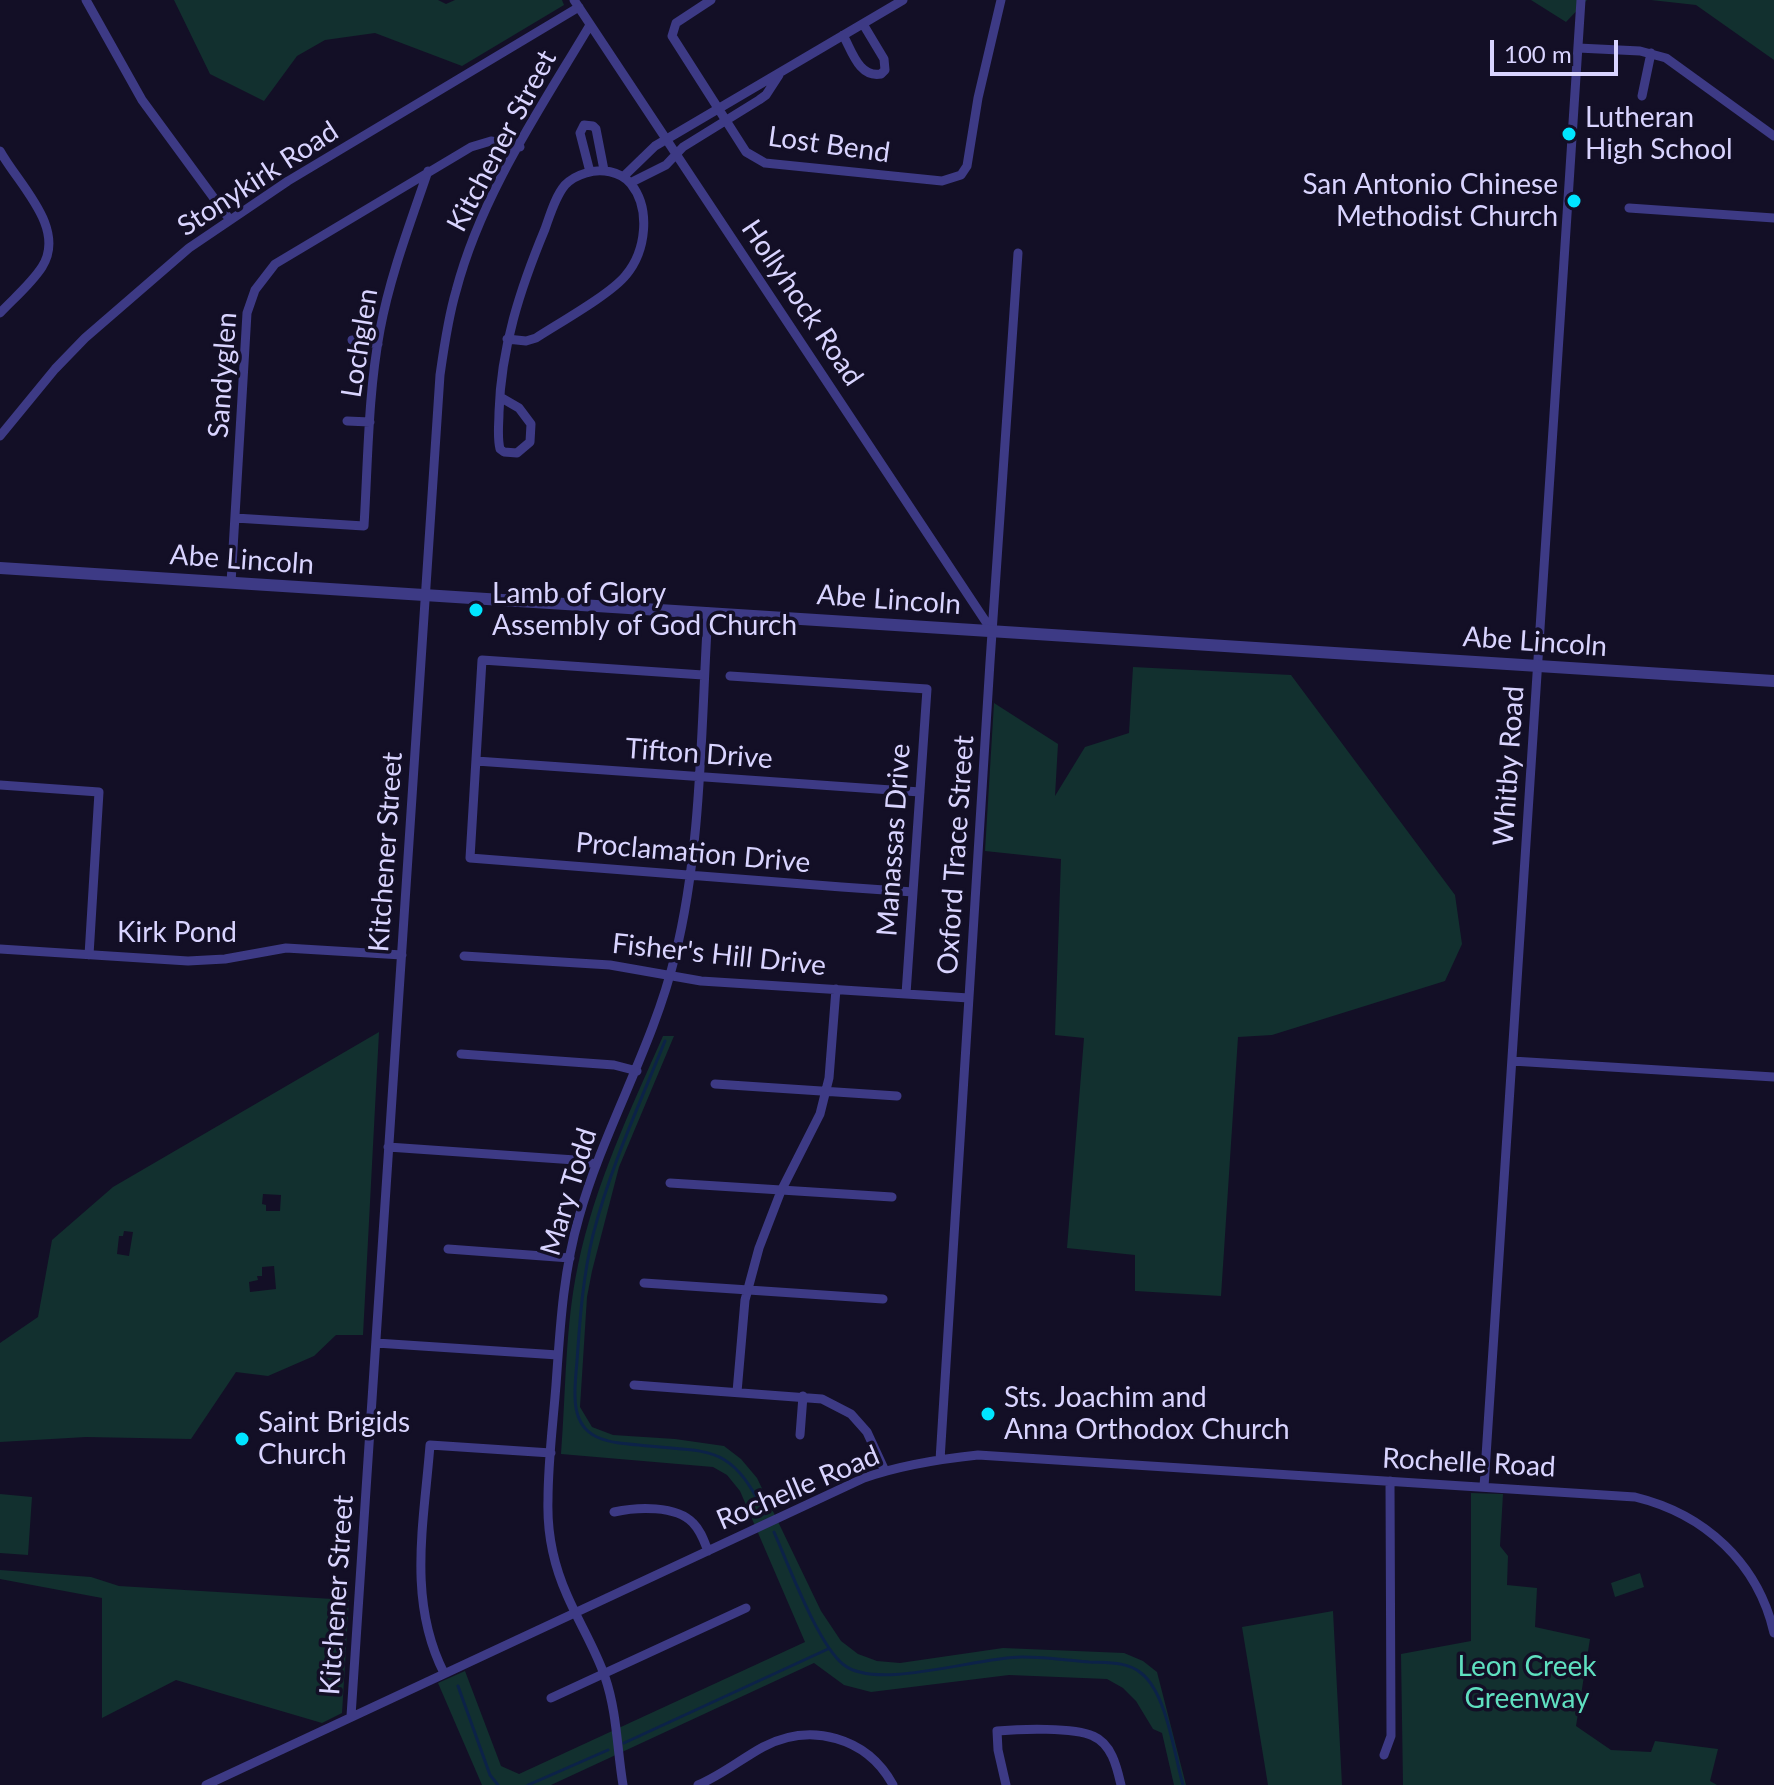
<!DOCTYPE html>
<style>
body{margin:0}
#map{position:relative;width:1774px;height:1785px;overflow:hidden;background:#130f26;font-family:Lato,sans-serif}
canvas{display:block}
.scale{position:absolute;left:1490px;top:40px;width:128px;height:36px;box-sizing:border-box;border:4px solid #d9d4ff;border-top:0;padding-left:10px;font-size:24px;line-height:28px;white-space:nowrap;color:#d9d4ff;-webkit-text-stroke:6px #130f26;paint-order:stroke}
</style>
<div id="map">
<canvas width="1774" height="1785"></canvas>
<div class="scale">100 m</div>
</div>
<script>
const ctx = document.querySelector('canvas').getContext('2d');
ctx.lineJoin = 'round';
function fillPath(path, color) { ctx.fillStyle = color; ctx.fill(path, 'evenodd'); }
function stroke(path, color, width, dash) { ctx.strokeStyle = color; ctx.lineWidth = width; ctx.lineCap = dash ? 'butt' : 'round'; ctx.setLineDash(dash || []); ctx.stroke(path); }
function write(font, color, halo, rows, align = 'center') {
  ctx.font = font + ' Lato,sans-serif'; ctx.lineWidth = 7; ctx.setLineDash([]); ctx.textBaseline = 'middle'; ctx.strokeStyle = halo; ctx.fillStyle = color; for (const [text, x, y, turn = 0] of rows) {
    ctx.save(); ctx.translate(x, y); ctx.rotate((+turn || 0) * Math.PI / 180); ctx.textAlign = isNaN(turn) ? turn : align; if (halo) ctx.strokeText(text, 0, 0); ctx.fillText(text, 0, 0); ctx.restore();
  }
}
const green = new Path2D(`
 M174 0H438L446 4 455 0H562L564 5 462 66 375 33 325 40 297 56 264 101 210 74Z
 M1531 0H1587L1566 22Z
 M1651 0H1774V60L1696 5Z
 M1133 667 1291 675 1455 895 1462 944 1445 981 1272 1035 1238 1037 1221 1296 1135 1291V1255L1067 1248 1084 1038 1055 1035 1061 859 985 851 994 703 1058 744 1055 796 1085 747 1129 733Z
 M379 1032 363 1335H336L314 1356 268 1376 236 1372 191 1439 86 1437 0 1442V1343L38 1317 52 1240 113 1187ZM263 1194 281 1195 280 1211H266V1205L262 1204ZM124 1231 133 1232 129 1256 117 1254 119 1236H123ZM274 1266 276 1289 250 1292 249 1282 258 1280 257 1276H262V1267Z
 M663 1036H674L619 1167 592 1271 587 1297 580 1407 592 1427 613 1435 675 1439 724 1446 741 1459 757 1478 821 1611 841 1641 858 1654 877 1661 900 1663 1003 1648 1124 1653 1143 1661 1157 1672 1186 1785H1174L1162 1733 1153 1729 1136 1701 1123 1688 1107 1679 1009 1675 871 1692 844 1685 814 1663 551 1785H482L438 1683 465 1671 501 1766 519 1774 805 1642 740 1491 727 1475 713 1467 561 1454C566 1392 565 1326 578 1265 595 1184 630 1111 663 1036Z
 M1471 1493 1503 1494 1500 1546 1508 1556 1507 1585 1537 1588 1535 1627 1590 1639 1576 1726 1611 1750 1651 1752 1655 1741 1718 1749 1710 1781 1717 1785H1403L1401 1654 1471 1641Z
 M0 1494 32 1497 28 1555 0 1553Z
 M0 1570 91 1577 119 1586 349 1600 342 1713 322 1723 176 1680 102 1718V1598L0 1579Z
 M1640 1573 1644 1587 1615 1597 1611 1583Z
 M1333 1611 1342 1785H1268L1242 1627Z`);
const stream = new Path2D(`
 M665 1041C639 1105 610 1168 593 1235 583 1276 580 1318 577 1361 575 1387 568 1424 597 1437 610 1443 625 1444 639 1445 711 1453 730 1442 765 1514
 M774 1532C789 1566 818 1645 844 1665 878 1691 977 1657 1022 1657 1044 1657 1067 1660 1089 1662 1106 1663 1127 1661 1141 1673 1167 1693 1174 1754 1183 1785
 M458 1686 490 1775 498 1785
 M624 1743 828 1649
 M528 1785 608 1750`);
const minor = new Path2D(`
 M86 0 142 100 230 220
 M574 0 992 631
 M711 0 676 23 672 36 746 152 765 163 942 181 961 175 967 166 978 98 1001 0
 M843 35C852 51 859 78 881 74L885 70 884 59 863 24
 M1578 48 1640 51 1666 58 1774 136
 M1642 96 1651 53
 M0 151C18 184 67 228 42 267 31 284 14 298 0 313
 M590 172 580 133 584 125 593 126 596 129 604 170
 M623 177 655 146 903 0
 M630 183 666 165 683 147 759 100 766 95 779 75
 M1629 208 1774 218
 M352 340 378 344
 M500 397 519 408 531 424 530 442 517 453 504 452 500 449C497 437 499 424 499 412 501 348 520 289 545 229 550 215 555 197 565 185 570 180 579 175 586 173 600 168 621 171 631 184 651 209 646 251 626 275 611 294 559 323 536 338L526 341 507 339
 M347 421 370 422
 M0 436 55 369 85 338 189 248 288 181 579 7
 M235 518 364 526C368 461 368 394 380 330 390 276 410 224 428 171
 M231 583 247 313 255 290 275 264 471 147 491 141 520 147
 M703 675 482 660 470 858C617 869 765 882 913 892
 M730 676 927 689 906 994
 M476 761 920 792
 M0 785 99 792 89 955
 M0 949 188 961 225 959 286 948 402 955
 M464 956 610 965 701 981 969 998
 M461 1054 614 1065 637 1071
 M1512 1061 1774 1077
 M715 1084 897 1096
 M388 1147 575 1160 596 1164
 M670 1183 892 1197
 M448 1249 570 1258
 M644 1283 883 1299
 M376 1343 558 1355
 M634 1385 822 1399 851 1414 867 1432 885 1471
 M737 1392 745 1300 759 1248 781 1191 820 1114 829 1078 836 989
 M800 1435 803 1396
 M940 1460 990 662 1018 253
 M1484 1487 1581 0
 M614 1512C637 1507 676 1505 693 1523 701 1531 704 1541 708 1551
 M444 1673C407 1600 424 1523 430 1445L551 1453
 M551 1698 746 1608
 M351 1716 440 375C444 347 448 318 456 291 481 195 540 109 590 25
 M1384 1755 1391 1736 1390 1481
 M206 1785 864 1478C901 1465 940 1459 978 1455L1635 1497C1705 1514 1758 1563 1774 1633
 M623 1785C617 1749 617 1712 605 1677 595 1648 579 1623 567 1595 554 1566 547 1532 548 1500 548 1462 553 1424 556 1385 560 1329 563 1272 579 1217 604 1128 653 1047 675 956 702 849 701 722 708 612
 M698 1785C722 1775 741 1759 763 1747 811 1722 867 1737 893 1785
 M1006 1785 998 1750 997 1731C1020 1729 1074 1727 1093 1736 1112 1744 1117 1768 1121 1785`);
const tertiary = new Path2D(`
 M0 568 1774 681`);
const markers = [
 [1569,134,8,"#00e5ff"],
 [1574,201,8,"#00e5ff"],
 [476,610,8,"#00e5ff"],
 [988,1414,8,"#00e5ff"],
 [242,1439,8,"#00e5ff"]
];
const poiNames = [
 ["Lutheran",1585,118],
 ["High School",1585,150],
 ["San Antonio Chinese",1558,185,"right"],
 ["Methodist Church",1558,217,"right"],
 ["Lamb of Glory",492,594],
 ["Assembly of God Church",492,626],
 ["Sts. Joachim and",1004,1398],
 ["Anna Orthodox Church",1004,1430],
 ["Saint Brigids",258,1423],
 ["Church",258,1455]
];
const streetNames = [
 ["Kitchener Street",502,141,-62],
 ["Lost Bend",829,145,8],
 ["Stonykirk Road",258,179,-33],
 ["Hollyhock Road",802,303,56],
 ["Lochglen",360,343,-81],
 ["Sandyglen",223,375,-86],
 ["Abe Lincoln",242,560,4],
 ["Abe Lincoln",889,600,4],
 ["Abe Lincoln",1535,642,4],
 ["Tifton Drive",699,754,4],
 ["Whitby Road",1509,766,-86],
 ["Manassas Drive",894,840,-86],
 ["Kitchener Street",386,852,-86],
 ["Proclamation Drive",693,853,5],
 ["Oxford Trace Street",956,855,-86],
 ["Kirk Pond",177,933],
 ["Fisher's Hill Drive",719,955,6],
 ["Mary Todd",569,1192,-73],
 ["Rochelle Road",1469,1463,3],
 ["Rochelle Road",798,1488,-23],
 ["Kitchener Street",337,1595,-86]
];
const parkNames = [
 ["Leon Creek",1527,1667],
 ["Greenway",1527,1699]
];
fillPath(green, '#12302f');
stroke(stream, '#0c2248', 3);
stroke(minor, '#3d3a85', 9);
stroke(tertiary, '#3d3a85', 12);
for (const [x, y, r, color] of markers) { const dot = new Path2D(); dot.arc(x, y, r, 0, 2 * Math.PI); ctx.fillStyle = color; ctx.fill(dot); stroke(dot, '#130f26', 3); }
write('28px', '#d9d4ff', '#130f26', poiNames, 'left');
write('28px', '#d9d4ff', '#130f26', streetNames);
write('28px', '#5fe0c0', '#130f26', parkNames);
</script>
